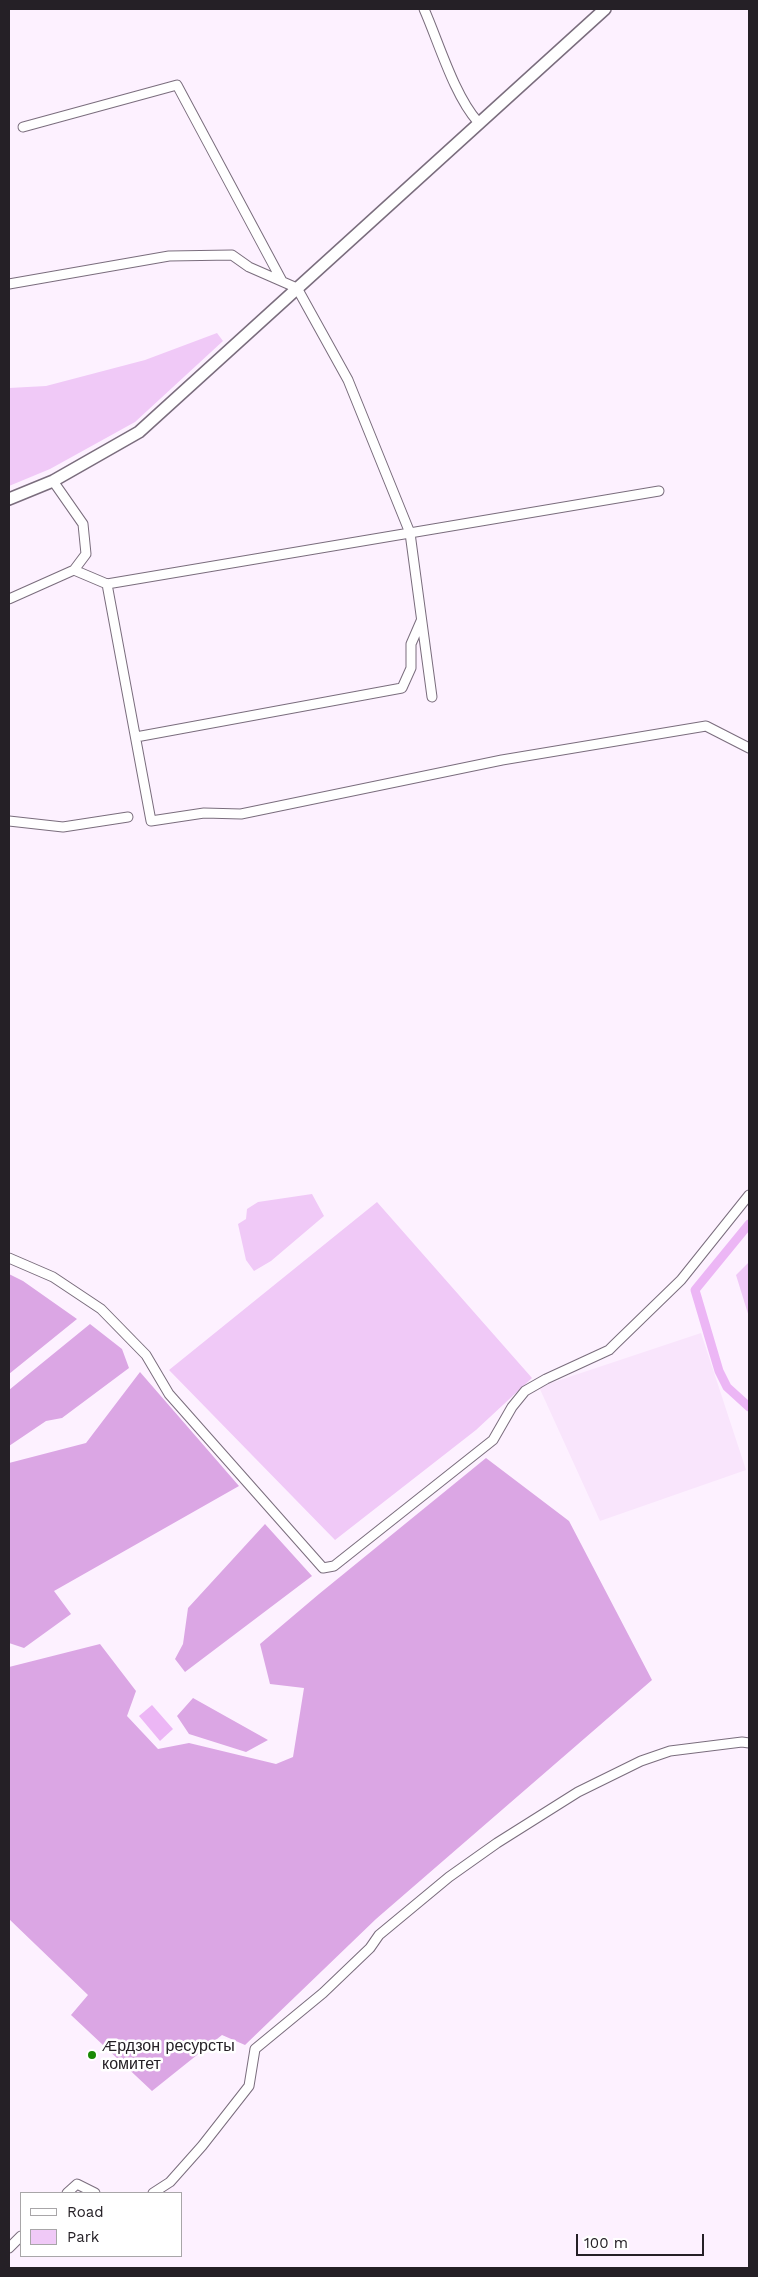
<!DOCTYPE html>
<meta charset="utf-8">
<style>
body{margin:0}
#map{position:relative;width:758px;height:2277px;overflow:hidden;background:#fdf1ff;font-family:"Work Sans",sans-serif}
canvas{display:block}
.frame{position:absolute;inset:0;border:10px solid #252026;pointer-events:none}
.legend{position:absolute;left:20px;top:2192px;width:162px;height:65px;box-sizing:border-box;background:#fff;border:1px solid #a8a6a8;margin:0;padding:6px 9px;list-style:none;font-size:15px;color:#252026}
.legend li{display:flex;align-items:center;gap:10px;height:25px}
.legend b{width:25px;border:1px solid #a8a6a8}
.scale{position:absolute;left:576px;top:2234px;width:128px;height:22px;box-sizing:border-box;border:2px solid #252026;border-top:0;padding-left:6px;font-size:15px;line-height:18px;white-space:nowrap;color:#252026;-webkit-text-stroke:4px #fff;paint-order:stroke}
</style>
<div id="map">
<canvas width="758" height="2277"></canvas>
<div class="frame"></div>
<ul class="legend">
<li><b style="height:6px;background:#fff"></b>Road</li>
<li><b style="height:14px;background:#f0c9f7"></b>Park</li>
</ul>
<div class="scale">100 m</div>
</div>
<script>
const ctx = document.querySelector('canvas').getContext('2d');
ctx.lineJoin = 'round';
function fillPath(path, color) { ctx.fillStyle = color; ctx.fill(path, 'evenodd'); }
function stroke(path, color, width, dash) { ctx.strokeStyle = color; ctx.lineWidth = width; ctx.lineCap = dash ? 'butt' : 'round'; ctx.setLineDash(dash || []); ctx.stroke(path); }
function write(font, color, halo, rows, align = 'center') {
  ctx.font = font + ' "Work Sans",sans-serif'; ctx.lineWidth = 5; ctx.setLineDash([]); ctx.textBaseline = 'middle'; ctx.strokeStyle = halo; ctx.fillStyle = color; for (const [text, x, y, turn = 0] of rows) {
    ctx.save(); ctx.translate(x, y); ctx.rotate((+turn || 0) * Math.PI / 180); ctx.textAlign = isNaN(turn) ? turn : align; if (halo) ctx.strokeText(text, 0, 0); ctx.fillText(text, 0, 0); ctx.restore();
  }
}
const built = new Path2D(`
 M701 1333 746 1470 600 1521 539 1387Z`);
const green = new Path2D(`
 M217 333 223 341 135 422 50 469 9 486V388L46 386 145 360Z
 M312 1194 324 1216 271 1261 254 1271 246 1260 238 1224 246 1219 247 1209 258 1202Z
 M377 1202 532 1378 476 1430 335 1540 169 1370Z
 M749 1262V1317L736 1275Z`);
const forest = new Path2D(`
 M9 1274 23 1281 77 1319 9 1374Z
 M90 1324 122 1349 129 1368 62 1418 46 1421 9 1446V1390Z
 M140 1372 239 1486 54 1591 71 1614 24 1648 9 1643V1463L86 1443Z
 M486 1458 569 1521 652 1680 376 1919 245 2045 222 2035 152 2091 71 2015 88 1995 9 1919V1667L100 1644 136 1691 127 1716 158 1749 189 1743 276 1764 293 1757 304 1688 270 1684 260 1644 319 1594Z
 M265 1524 312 1576 185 1672 175 1659 183 1644 188 1608Z
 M193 1698 268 1740 246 1752 189 1734 177 1716Z`);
const water = new Path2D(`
 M152 1705 173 1729 160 1741 139 1716Z`);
const canal = new Path2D(`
 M749 1224 695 1290 719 1371 727 1387 749 1407`);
const minor = new Path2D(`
 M424 9C439 43 454 95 478 122
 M23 127 177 85 282 281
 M9 284 169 256 232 255 249 267 297 288 348 380 410 533 432 697
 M74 570 107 584 659 491
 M107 584 151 821 204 813 241 814 502 760 706 726 749 748
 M9 599 74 570 86 554 83 524 53 481
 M136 737 402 688 411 668V644L421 621
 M9 821 63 827 128 817
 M9 1258 53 1277 101 1309 146 1355 169 1394 323 1568 334 1566 493 1440 512 1407 525 1391 546 1379 609 1350 614 1345 681 1280 749 1195
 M67 2193 77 2184 95 2193
 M153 2193 170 2182 202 2146 249 2086 255 2049 323 1993 370 1948 379 1935 449 1877 497 1843 578 1792 641 1761 670 1751 742 1742 749 1743
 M9 2248 21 2236`);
const major = new Path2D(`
 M9 499 53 481 139 432 605 9`);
const markers = [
 [92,2055,5,"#1a8905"]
];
const poiNames = [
 ["Æрдзон ресурсты",102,2046],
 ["комитет",102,2064]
];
fillPath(built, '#f9e5fc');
fillPath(green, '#f0c9f7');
fillPath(forest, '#dba6e4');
fillPath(water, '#ecb6f5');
stroke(canal, '#ecb6f5', 9);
stroke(minor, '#7a6d7d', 11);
stroke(major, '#7a6d7d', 14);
stroke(minor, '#fff', 9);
stroke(major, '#fff', 11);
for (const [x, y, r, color] of markers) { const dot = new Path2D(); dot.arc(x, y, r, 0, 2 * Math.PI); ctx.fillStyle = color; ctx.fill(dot); stroke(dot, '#fff', 2); }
write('16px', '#252026', '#fff', poiNames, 'left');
</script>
